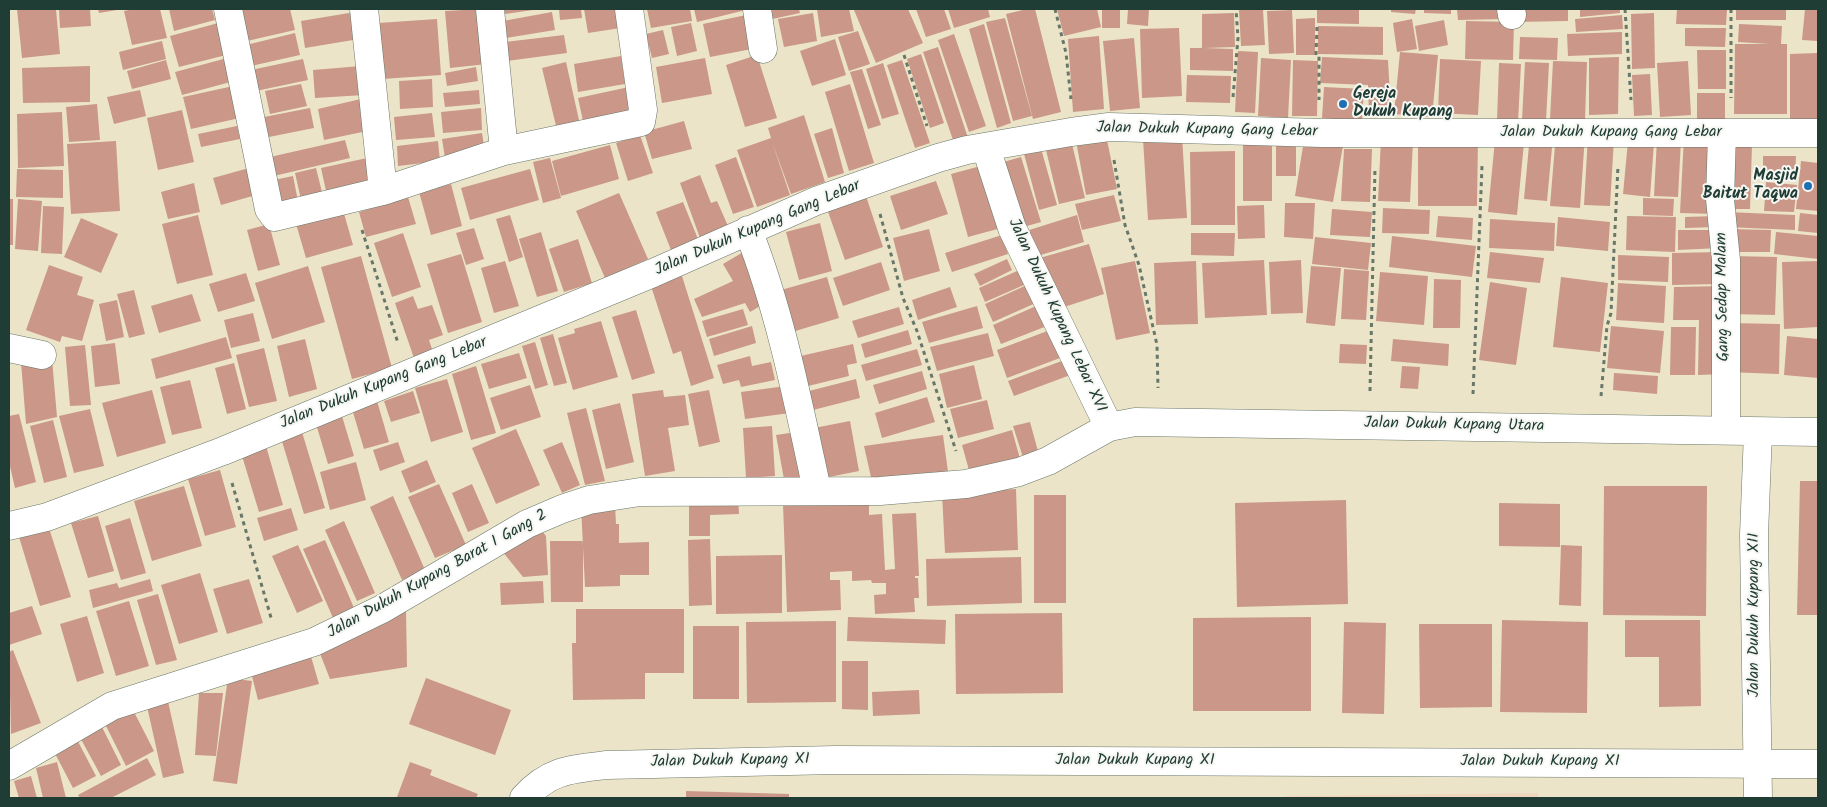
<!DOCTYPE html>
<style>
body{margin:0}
#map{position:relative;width:1827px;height:807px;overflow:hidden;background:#ece4c8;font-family:Kalam,sans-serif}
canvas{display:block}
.frame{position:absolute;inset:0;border:10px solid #1f3d34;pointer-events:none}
</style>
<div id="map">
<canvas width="1827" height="807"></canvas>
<div class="frame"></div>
</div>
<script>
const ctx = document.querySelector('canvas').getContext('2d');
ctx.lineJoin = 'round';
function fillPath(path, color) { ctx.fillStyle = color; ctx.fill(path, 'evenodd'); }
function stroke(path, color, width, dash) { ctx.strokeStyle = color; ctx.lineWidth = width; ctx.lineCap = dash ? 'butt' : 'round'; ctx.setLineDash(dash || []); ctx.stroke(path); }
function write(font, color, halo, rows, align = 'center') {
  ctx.font = font + ' Kalam,sans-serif'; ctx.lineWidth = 4; ctx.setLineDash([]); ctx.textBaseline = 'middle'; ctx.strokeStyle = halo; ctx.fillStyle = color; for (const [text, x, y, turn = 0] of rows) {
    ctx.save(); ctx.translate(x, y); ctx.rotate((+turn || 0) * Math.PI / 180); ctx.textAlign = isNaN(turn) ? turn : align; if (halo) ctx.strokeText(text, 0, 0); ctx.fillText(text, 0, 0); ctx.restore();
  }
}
const built = new Path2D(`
 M1538 793V798H1286V796Z`);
const building = new Path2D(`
 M17 9H56L60 54 22 58Z
 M59 9H90L91 26 60 28Z
 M98 9H117V10L99 13Z
 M135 9H160L167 38 132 45 124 11Z
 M169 9H212L215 20 174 31Z
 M239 9H290L295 30 247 41Z
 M482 9 487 64 450 68 445 11Z
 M504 9H533V10L505 14Z
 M559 9H581L582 18 560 20Z
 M584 9H625L627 27 588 33Z
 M647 9H690L692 21 651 28Z
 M694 9H750L697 22Z
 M766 9H799L800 13 768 20Z
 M817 9H849L854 31 821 37Z
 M857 9H908L923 43 876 63 854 10Z
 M916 9H944L951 29 926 37Z
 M948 9H988L990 17 954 28Z
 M1027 9H1035L1061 112 1033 119 1006 14Z
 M1057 9H1097L1101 27 1064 36Z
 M1102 9H1120V28H1102Z
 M1128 9H1149L1148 26 1127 24Z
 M1263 9 1265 45 1241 46 1239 10Z
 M1317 9H1359V24L1317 23Z
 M1391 9H1416L1415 14 1391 12Z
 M1424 9H1451V14L1424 13Z
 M1457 9H1506V19L1458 20Z
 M1515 9H1568V21L1515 22Z
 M1580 9H1620V13L1580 17Z
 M1677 9H1727L1726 25 1676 24Z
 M1736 9H1786V20H1736Z
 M1805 9H1818V41L1802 40Z
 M1292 10 1294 53 1269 54 1267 11Z
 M355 12 359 39 305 48 301 21Z
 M552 12 555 30 506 38 503 21Z
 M813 13 817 41 784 47 778 19Z
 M1234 13 1235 47 1204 48 1233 49V71L1190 70V48H1202V14Z
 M1654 13 1655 68 1632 69 1631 14Z
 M751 14 757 48 710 57 703 24Z
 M1622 15 1623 29 1576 32 1575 19Z
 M1005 18 1032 116 1013 121 986 22Z
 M1315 18V55H1296V19Z
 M437 19 441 75 382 79 378 23Z
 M1412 19 1417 49 1397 52 1393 23Z
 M1444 20 1448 45 1419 51 1415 26Z
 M1466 21 1514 22 1513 60 1465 59Z
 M222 22 230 54 179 67 170 36Z
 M691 23 697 51 677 56 671 27Z
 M984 24 1011 123 997 128 969 29Z
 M1739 24 1782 26 1781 44H1787V114H1734L1735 44H1769L1738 42Z
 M1318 26 1383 27V55L1318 54Z
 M1179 28 1182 96 1142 98 1140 29Z
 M1685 28H1726L1725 47 1685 46Z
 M663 30 669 54 652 58 646 34Z
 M858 31 870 64 849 71 838 37Z
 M1622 32V54L1568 56 1567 34Z
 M295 33 300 55 251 66 246 45Z
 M954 34 986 126 969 132 938 40Z
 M564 35 567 53 507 61 505 42Z
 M1099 36 1104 109 1073 112 1068 39Z
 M1520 37 1558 38 1557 60 1519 59Z
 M1134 38 1140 108 1110 111 1103 41Z
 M835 39 846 75 812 86 800 51Z
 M162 41 166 59 123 70 119 52Z
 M938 47 968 138 954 143 923 52Z
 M1697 50H1726V89H1698Z
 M1238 51 1258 52 1255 113 1235 112Z
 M1400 52 1438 55 1432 117 1394 114Z
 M1818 53V125H1790V54Z
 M921 54 944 123 930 128 907 59Z
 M757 55 777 118 745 127 726 65Z
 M621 56 625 84 578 92 574 64Z
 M231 57 238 80 182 95 175 72Z
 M1322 57 1388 60 1391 114 1369 115 1368 85 1320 83Z
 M1619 57 1618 114 1589 115V58Z
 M705 58 712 94 662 103 656 67Z
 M1261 58 1291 60 1288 118 1258 116Z
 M303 59 308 80 256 91 251 70Z
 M1440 59 1481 61 1478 115 1438 113Z
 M166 60 171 79 132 89 127 71Z
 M902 60 930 143 915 148 887 65Z
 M1293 60 1318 61 1317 116H1292Z
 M1553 61 1587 62 1585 120 1550 119Z
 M1688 61 1691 115 1660 117 1657 63Z
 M566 62 581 129 558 134 542 68Z
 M1525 62 1549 63 1546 121 1522 120Z
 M883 63 899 114 882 119 866 69Z
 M1499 63 1521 64 1518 122 1497 121Z
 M90 66V102L23 103 22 68Z
 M361 66 364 95 315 98 313 70Z
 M476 67 478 81 447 86 445 73Z
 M862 69 881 125 868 129 850 72Z
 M1650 74 1652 115 1634 116 1632 75Z
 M1187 75 1231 76 1230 103 1186 102Z
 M432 79 433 107 400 109 399 81Z
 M301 84 307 106 270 114 265 91Z
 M850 84 874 163 849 171 825 92Z
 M238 85 244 117 191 129 183 97Z
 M629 87 636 119 585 130 578 98Z
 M1324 87 1364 89 1362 121 1322 118Z
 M140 90 146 116 114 124 107 97Z
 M479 90 480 104 445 107 443 93Z
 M1697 93H1725V124L1697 123Z
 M365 98 372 130 324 140 318 109Z
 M97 104 100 140 69 142 66 107Z
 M310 108 314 128 269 137 264 117Z
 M481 108 482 130 443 133 441 112Z
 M182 110 194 162 158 170 147 118Z
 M62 112 64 166 18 168 17 114Z
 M432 113 435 137 396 140 394 117Z
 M804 115 825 182 791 194 772 142 790 195 757 207 737 150 771 138 768 128Z
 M684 121 692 149 652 159 644 132Z
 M237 126 240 139 201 147 198 134Z
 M832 128 844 173 828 178 814 134Z
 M482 133 485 152 445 158 442 139Z
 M1556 133 1585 135 1580 208 1550 206Z
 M640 135 653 173 628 181 616 143Z
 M1106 135 1117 189 1086 195 1076 141Z
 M1530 135 1553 137 1547 201 1524 199Z
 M1182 136 1187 218 1148 220 1143 139Z
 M1588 136 1614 138 1610 206 1584 205Z
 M1684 137 1719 139 1716 214 1680 213Z
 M1418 138H1478L1477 206H1418Z
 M1381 139 1413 141 1410 202 1378 201Z
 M1657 139 1681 140 1678 197 1654 196Z
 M345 140 350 158 274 176 270 157Z
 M1304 140 1343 146 1333 202 1295 196Z
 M1495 140 1524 143 1517 215 1488 212Z
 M116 141 120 211 71 214 67 144Z
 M438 141 440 161 398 166 397 146Z
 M1243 141H1272V201H1243Z
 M1628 141 1654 143 1650 197 1623 194Z
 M1072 144 1085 198 1059 204 1046 150Z
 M1276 144H1296V176H1276Z
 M1725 144 1752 145 1750 209H1723Z
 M610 145 619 179 561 196 552 161Z
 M1040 145 1057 205 1039 210 1023 150Z
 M1344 149H1372L1370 202 1341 201Z
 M1235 151V225H1191L1190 152Z
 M1763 156H1796L1795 180H1763Z
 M736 157 754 207 733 214 715 165Z
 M1021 157 1041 222 1020 228 1000 163Z
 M367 158 374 189 328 200 321 168Z
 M550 158 561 198 543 203 533 162Z
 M1801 161 1818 163V211L1796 209Z
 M988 164 1005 227 968 237 951 174Z
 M249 168 256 195 221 205 213 178Z
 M316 168 324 200 302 204 295 173Z
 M17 169 63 170V198L16 197Z
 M530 169 539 200 470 220 461 188Z
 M700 175 711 203 717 201 728 226 700 238 680 183Z
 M293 176 299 206 281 210 274 180Z
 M936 181 948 214 901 230 890 196Z
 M1766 182 1797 185 1794 212 1764 211Z
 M194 183 200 212 168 219 161 192Z
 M451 184 462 226 431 235 419 192Z
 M619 193 648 259 605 278 576 211Z
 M865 193 883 247 845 260 826 206Z
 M1114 195 1121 221 1082 230 1075 204Z
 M408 197 416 224 366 237 359 212Z
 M1643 198 1674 199 1673 216 1643 215Z
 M9 199H13V245H9Z
 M18 199 42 201 38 251 15 249Z
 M683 202 698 239 671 250 656 212Z
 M341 203 353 245 306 258 294 217Z
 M1285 203H1315L1313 239 1284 237Z
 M1264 205 1265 238 1238 239 1237 206Z
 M43 206 64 207 62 254 41 253Z
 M1383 208 1430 210 1429 234 1382 233Z
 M1332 209 1372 212 1370 237 1330 235Z
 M1727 212 1795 215V230L1726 227Z
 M1800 213 1818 215V233L1798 231Z
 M198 215 213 275 177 284 162 224Z
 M510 215 523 257 509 262 496 219Z
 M1077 215 1084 242 1034 257 1026 231Z
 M1438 216 1473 218 1472 240 1436 237Z
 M1627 216 1676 217 1675 252 1626 250Z
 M1716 216V227L1685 228V217Z
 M1558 217 1610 222 1608 251 1556 246Z
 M81 218 118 234 101 273 64 257Z
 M1490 219 1555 223 1554 251 1489 248Z
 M820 223 832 271 799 280 786 232Z
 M269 224 280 265 258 271 247 230Z
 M474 228 484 259 466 265 456 233Z
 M929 229 940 271 904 281 893 238Z
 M1727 229 1771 230 1770 252H1727Z
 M1678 230H1720V248L1678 250Z
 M541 232 558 291 537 297 519 239Z
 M1776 232 1818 236V259L1774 254Z
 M403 233 421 287 392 297 374 243Z
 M1191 233H1235L1234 256 1191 255Z
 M1002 235 1008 254 952 272 945 253Z
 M1392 236 1476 246 1472 277 1389 267Z
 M1315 237 1371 243 1368 270 1312 264Z
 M578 239 592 283 564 292 549 249Z
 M1089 244 1104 294 1058 309 1036 259Z
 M745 251 772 299 750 312 745 303 702 317 694 299 733 281 723 264Z
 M1490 252 1544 258 1540 283 1487 278Z
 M1722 252 1719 284 1672 285V253Z
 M461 254 482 322 448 333 427 264Z
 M1618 255 1669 257 1668 282 1618 280Z
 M361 256 392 368 352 379 321 267Z
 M1730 256 1777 257 1775 315 1728 314Z
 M1007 259 1012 270 980 286 974 274Z
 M1264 260 1267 315 1205 318 1202 263Z
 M1301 260 1303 313 1271 314 1269 262Z
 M505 261 519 306 494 313 481 268Z
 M1135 261 1150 333 1116 340 1101 268Z
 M1196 261 1198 324 1156 325 1154 263Z
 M1818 261V327L1784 329 1782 262Z
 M881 262 890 290 843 306 833 278Z
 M49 265 83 277 77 295 94 300 82 341 62 336 60 342 26 330Z
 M308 266 325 322 272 339 255 283Z
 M1311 266 1341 268 1335 326 1306 323Z
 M1026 267 1033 281 985 302 979 288Z
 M1344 269 1369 271 1366 320 1341 319Z
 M1380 272 1428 276 1424 325 1376 321Z
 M246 273 255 301 218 312 209 284Z
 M682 276 714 378 691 386 681 351 673 354 651 286Z
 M827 277 839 318 792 332 781 290Z
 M1561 277 1608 283 1600 352 1553 347Z
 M1434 279 1461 280 1460 328H1433Z
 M1490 282 1527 288 1516 365 1479 360Z
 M1618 283 1666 286 1664 323 1616 320Z
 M1029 284 1038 302 993 322 985 304Z
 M1724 286 1725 374 1698 375 1699 320H1673L1674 287Z
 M950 287 957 307 918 320 912 300Z
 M134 290 145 334 129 338 117 294Z
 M192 294 201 321 159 333 151 306Z
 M413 296 418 309 432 305 443 335 429 340 433 352 414 358 395 303Z
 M117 300 124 337 106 341 99 304Z
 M1043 303 1052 324 1001 344 993 325Z
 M977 306 983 328 929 343 922 322Z
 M899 307 904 324 858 338 852 321Z
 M743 309 748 325 707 337 702 321Z
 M636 310 655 373 632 380 612 317Z
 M253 313 260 341 231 348 224 320Z
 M601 321 618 377 573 390 558 338 575 333 574 329Z
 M1728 323 1780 324 1779 374 1727 372Z
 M752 326 756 343 714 356 709 339Z
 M1611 326 1664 331 1660 373 1607 368Z
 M1671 327H1696L1695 375H1670Z
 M908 330 912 344 865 358 861 344Z
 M1050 330 1060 358 1007 378 997 350Z
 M988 333 994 356 937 371 930 347Z
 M553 334 567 383 554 386 540 338Z
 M1787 336 1818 339V378L1784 375Z
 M226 337 232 358 156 379 151 359Z
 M305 339 317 389 289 397 277 346Z
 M1393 339 1449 344 1448 366 1391 361Z
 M535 342 548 385 535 389 522 346Z
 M115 343 120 384 95 387 91 346Z
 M853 344 857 363 847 365 849 376 800 388 792 358Z
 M1340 344 1367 345 1366 364 1339 363Z
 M85 345 91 405 70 406 65 347Z
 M264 348 277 401 249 407 236 355Z
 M917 349 922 365 866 381 861 365Z
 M519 353 527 378 489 389 481 364Z
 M750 356 752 366 771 362 775 380 741 387 739 380 723 384 717 365Z
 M52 359 57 417 26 424 21 362Z
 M1067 359 1073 374 1014 396 1008 381Z
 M234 363 246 409 227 414 215 368Z
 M974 365 982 399 947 408 939 374Z
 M476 366 496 433 471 440 452 374Z
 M1402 366 1420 367 1418 389 1400 388Z
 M922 371 927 389 879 404 873 385Z
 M1614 373 1658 376 1657 394 1613 390Z
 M447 379 463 432 431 442 415 388Z
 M856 379 860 398 813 410 809 391Z
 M190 380 202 428 172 435 160 387Z
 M530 385 541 417 501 430 490 398Z
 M786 386 790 413 745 419 741 392Z
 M152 390 166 443 117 457 102 403Z
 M663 390 664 397 685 395 689 425 668 428 675 471 645 476 632 394Z
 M709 390 720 442 699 447 688 394Z
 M413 391 420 413 391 422 384 401Z
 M927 397 935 422 882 438 875 413Z
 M987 400 994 429 958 438 950 409Z
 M377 401 389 442 364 449 352 409Z
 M620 403 634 462 606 469 592 410Z
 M586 408 605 481 585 485 567 413Z
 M90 409 104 466 74 473 59 416Z
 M19 414 36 482 15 488 9 462V416Z
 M342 416 354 456 328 464 316 424Z
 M53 420 67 477 44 483 30 426Z
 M850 421 859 471 819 479 809 429Z
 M1030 422 1041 462 1026 467 1013 426Z
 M772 426 775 476 746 478 743 428Z
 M516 429 540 485 496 504 472 448Z
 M1012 430 1022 466 972 481 962 445Z
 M803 431 812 480 785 485 776 435Z
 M302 432 325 508 304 514 281 438Z
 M943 435 949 479 873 486 864 446Z
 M264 439 283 505 259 512 239 446Z
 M398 442 405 462 380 471 373 450Z
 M562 442 580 485 562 493 543 450Z
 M427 460 436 482 410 493 401 471Z
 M356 462 366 500 330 510 320 472Z
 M220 470 236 527 205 536 188 479Z
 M1800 481H1818V615H1797Z
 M439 484 466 545 435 558 408 497Z
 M472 484 489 523 468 532 452 493Z
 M184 486 202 546 152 561 134 501Z
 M1604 486H1707L1706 616 1603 615Z
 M1016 489 1018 550 945 553 942 493Z
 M738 495 739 514 710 515V536H689V497Z
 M1034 495H1066V603H1034Z
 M393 496 425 570 402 580 370 507Z
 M869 499V515L882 514 885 570 895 569 892 514 916 513 919 576H915V578H918L919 598H914L915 612 875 614 874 595 886 594V583H872L871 580 852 581V571L830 572V580H840L841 610 787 612 783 504Z
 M1346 500 1348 604 1237 607 1235 503Z
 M1499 503 1560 504V547L1499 546Z
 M615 505 616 524H619V543L649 542V575H620V586L585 587 581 506Z
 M291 508 298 530 264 541 257 518Z
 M98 516 114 571 88 578 71 523Z
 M130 518 146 573 121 580 105 526Z
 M344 521 375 593 357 601 325 530Z
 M537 525 546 536 548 575 523 577 498 546Z
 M49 528 71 597 40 606 19 537Z
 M710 539 712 605 689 606 688 540Z
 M325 540 354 608 333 618 303 549Z
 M550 541H583V602H551Z
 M298 545 323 601 297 613 272 556Z
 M1561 545 1582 546 1581 606 1559 605Z
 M782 555V613L716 614V556Z
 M1021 557 1022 603 927 606 926 559Z
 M200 573 218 632 179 644 161 585Z
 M150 579 153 591 93 608 89 590 117 583 119 588Z
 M249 579 263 623 227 634 213 589Z
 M543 581 544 603 501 605 500 583Z
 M158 594 177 660 156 665 137 600Z
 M129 601 149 666 116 676 96 611Z
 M32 606 42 634 9 645V613Z
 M576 609H684V673H645V699L573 700 572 643H576Z
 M406 611 407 667 330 679 319 651 329 643Z
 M1062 613 1063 693 956 694 955 614Z
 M87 616 104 673 77 682 60 624Z
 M848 617 946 620 945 644 847 641Z
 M1311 617V711H1193V618Z
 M1502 620 1588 622 1587 713 1500 712Z
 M1625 620H1700L1701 706 1659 707V657H1625Z
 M836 621V702L747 703 746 622Z
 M1344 622 1386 623 1384 714 1342 713Z
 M1419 624H1492V707L1420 708Z
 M693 626H739V699H693Z
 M13 650 41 723 11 734 9 652Z
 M310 653 319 684 258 700 250 668Z
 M842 661H868V710L842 709Z
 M228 678 252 681 237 784 213 781Z
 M426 678 511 710 495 755 409 724Z
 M919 690 920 714 873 716 872 692Z
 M199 693H223L216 756 195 755Z
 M167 697 184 773 163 778 146 702Z
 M131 706 154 751 126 766 103 720Z
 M98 719 121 765 101 776 76 730Z
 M72 730 96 776 73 788 49 742Z
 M147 758 156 775 111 798H80L78 795Z
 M57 762 66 798H43L36 768Z
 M410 762 432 770 430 775 478 794 476 798 397 797Z
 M31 776 37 798H19L14 781Z
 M686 791 789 794V798H686Z`);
const path = new Path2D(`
 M1055 9 1066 53 1071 99
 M1625 9 1631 100
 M1731 9V98
 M1317 27 1316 55 1319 56V100
 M904 55 927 126
 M1233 97 1238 38 1236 9
 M1114 160 1125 225 1139 265 1157 345 1158 388
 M880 214 903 298 917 331 956 451
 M362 230 398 343
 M1370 391 1375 167
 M1473 394 1482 166
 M1601 396 1607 326 1611 313 1618 166
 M232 483 272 621`);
const minor = new Path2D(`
 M228 9 269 209 275 217 383 191 504 151 641 122 643 110 629 9
 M364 9 383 191
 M490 9 504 151
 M757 9 763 49
 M1511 9 1512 15
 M1722 133 1720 199 1726 260V430
 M986 148 1012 228 1109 427
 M748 230C781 314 798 402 817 490
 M9 348 42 355
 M9 526 47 517 223 451 653 273 816 201 938 158 967 150 1071 132 1109 127 1322 133H1818
 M9 766 112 706 314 642 382 609 527 524 562 509 589 500 640 492 880 491 966 484 1019 472 1048 461 1109 427 1135 422 1818 432
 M524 798C549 770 571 769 607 765L836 760 1818 764
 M1758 798 1754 535 1758 432`);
const markers = [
 [1343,104,5,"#1f6fb2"],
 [1808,186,5,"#1f6fb2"]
];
const poiNames = [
 ["Gereja",1353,95],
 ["Dukuh Kupang",1353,113],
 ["Masjid",1798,177,"right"],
 ["Baitut Taqwa",1798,195,"right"]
];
const streetNames = [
 ["Jalan Dukuh Kupang Gang Lebar",1207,131,1],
 ["Jalan Dukuh Kupang Gang Lebar",1611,133],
 ["Jalan Dukuh Kupang Gang Lebar",758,229,-23],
 ["Gang Sedap Malam",1724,297,-91],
 ["Jalan Dukuh Kupang Lebar XVI",1056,316,65],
 ["Jalan Dukuh Kupang Gang Lebar",384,384,-22],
 ["Jalan Dukuh Kupang Utara",1454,426,1],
 ["Jalan Dukuh Kupang Barat I Gang 2",438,575,-29],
 ["Jalan Dukuh Kupang XII",1755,615,-90],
 ["Jalan Dukuh Kupang XI",1135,761],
 ["Jalan Dukuh Kupang XI",730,762,-1],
 ["Jalan Dukuh Kupang XI",1540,762]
];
fillPath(built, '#f0d6bc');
fillPath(building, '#ca9788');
stroke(minor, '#677768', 29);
stroke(path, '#677768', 3, [4, 4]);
stroke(minor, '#fff', 28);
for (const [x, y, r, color] of markers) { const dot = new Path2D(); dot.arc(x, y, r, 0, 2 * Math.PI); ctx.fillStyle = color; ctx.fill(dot); stroke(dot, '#f6f6f2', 2); }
write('bold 16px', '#1f3d34', '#f6f6f2', poiNames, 'left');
write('16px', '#1f3d34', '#f6f6f2', streetNames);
</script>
